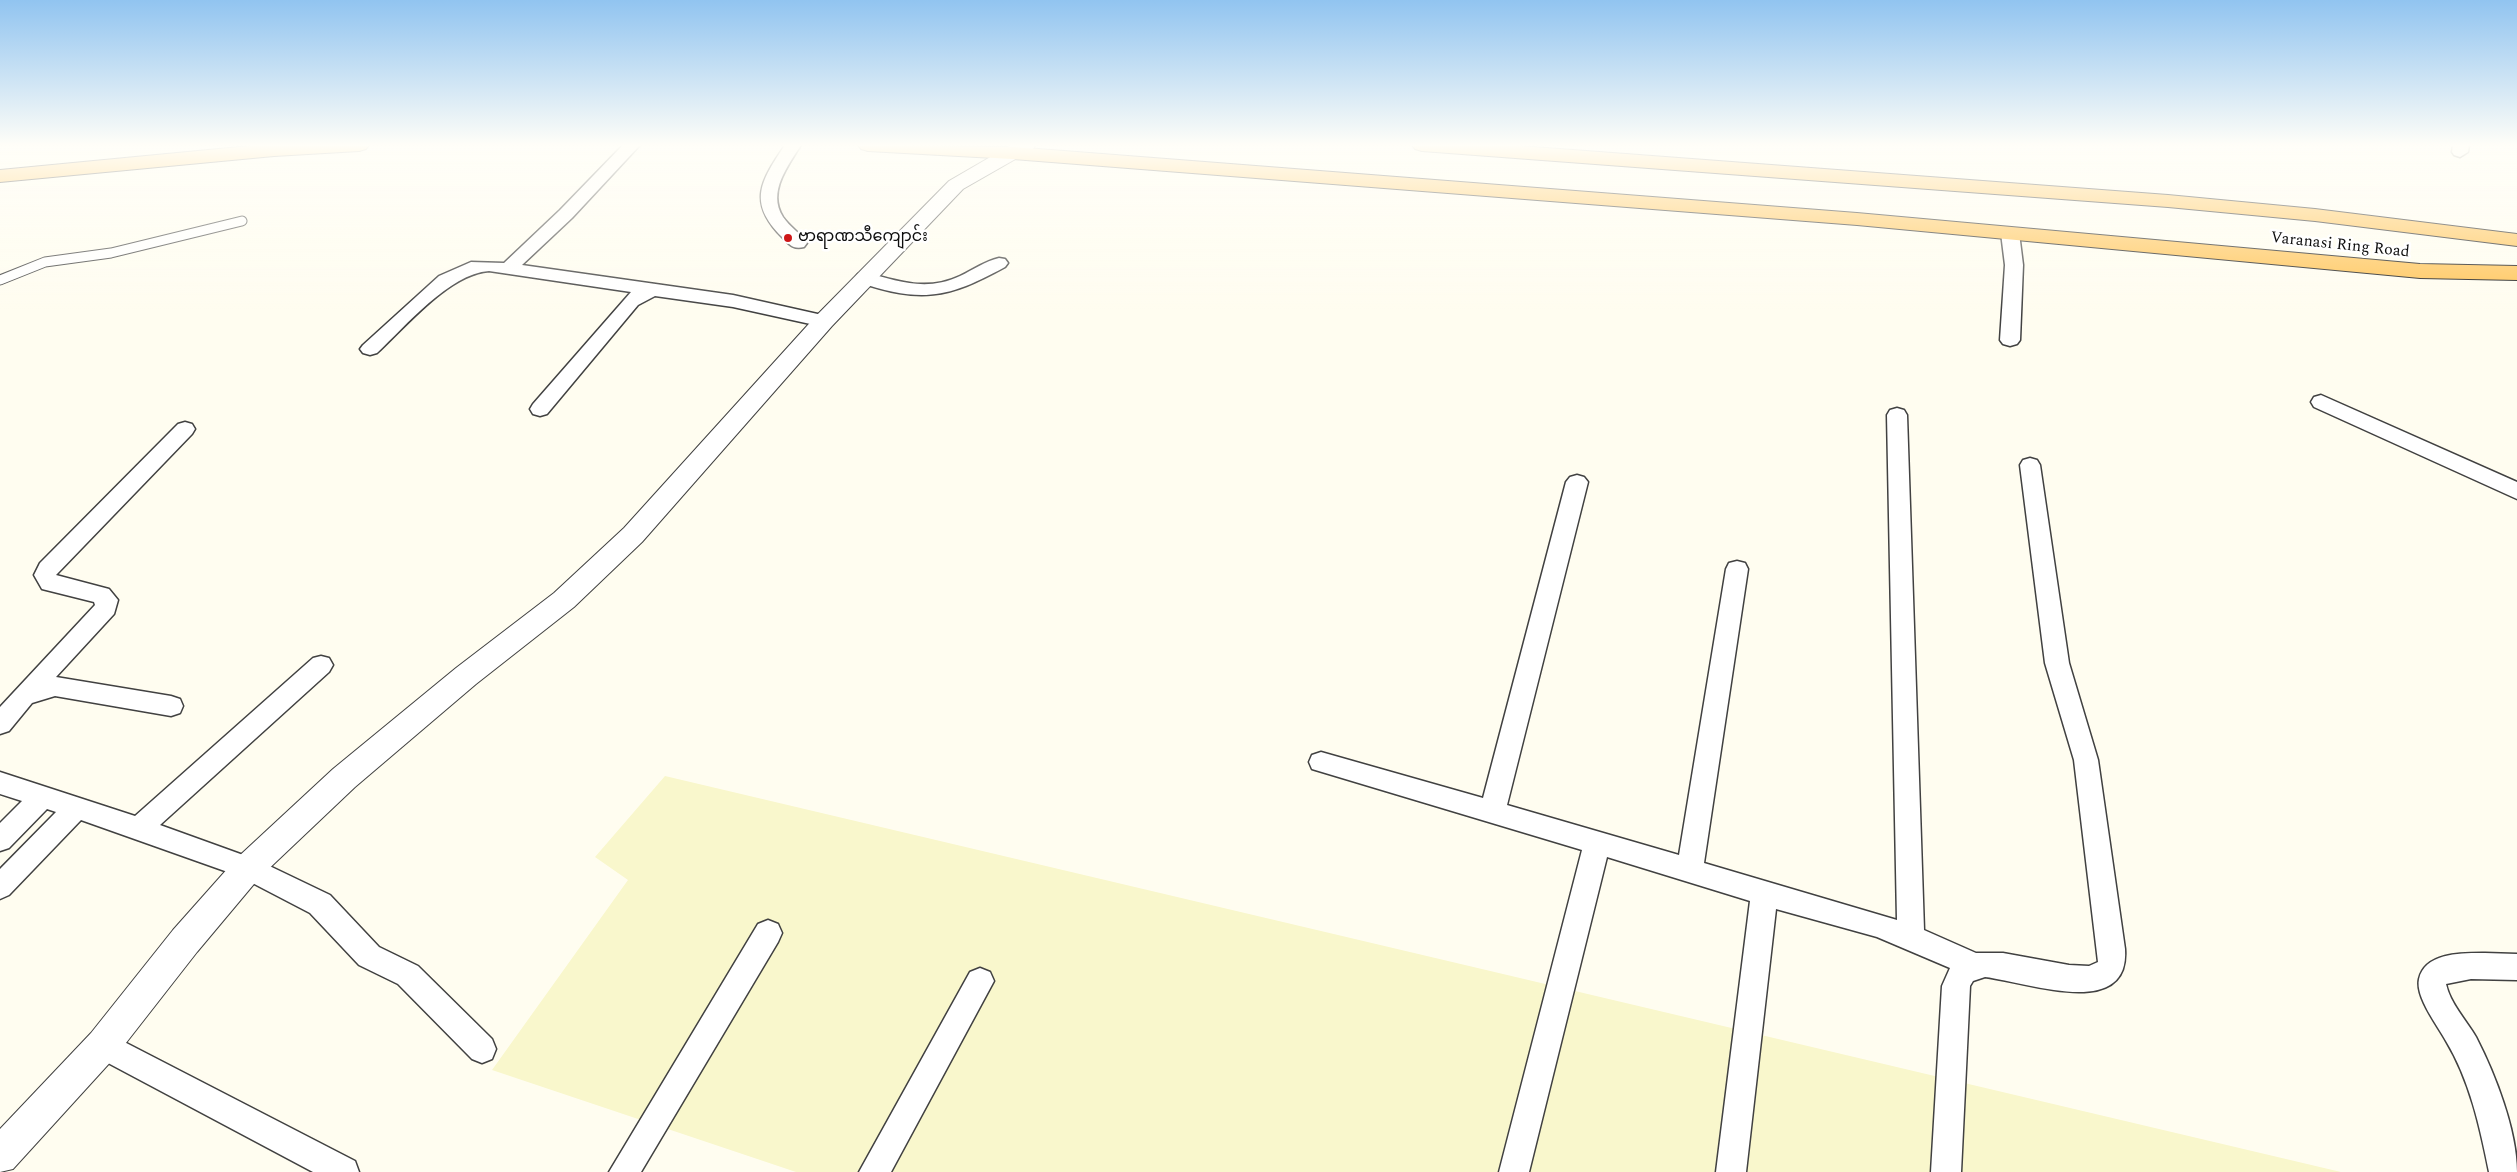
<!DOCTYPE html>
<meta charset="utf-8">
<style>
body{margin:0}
canvas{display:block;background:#fffdf0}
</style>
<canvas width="2517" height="1172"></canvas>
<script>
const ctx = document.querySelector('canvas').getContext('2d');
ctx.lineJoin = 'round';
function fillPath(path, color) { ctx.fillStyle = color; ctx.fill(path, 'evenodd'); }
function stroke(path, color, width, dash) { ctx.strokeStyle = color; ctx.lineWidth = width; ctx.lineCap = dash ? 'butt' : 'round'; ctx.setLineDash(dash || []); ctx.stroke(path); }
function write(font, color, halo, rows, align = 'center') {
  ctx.font = font + ' Spectral,"Noto Sans Myanmar",serif'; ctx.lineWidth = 5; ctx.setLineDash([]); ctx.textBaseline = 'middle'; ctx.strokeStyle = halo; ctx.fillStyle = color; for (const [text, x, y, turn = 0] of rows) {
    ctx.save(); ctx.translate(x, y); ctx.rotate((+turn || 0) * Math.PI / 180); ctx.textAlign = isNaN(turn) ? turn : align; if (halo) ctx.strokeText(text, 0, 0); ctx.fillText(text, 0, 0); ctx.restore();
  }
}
const farmland = new Path2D(`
 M665 776 2341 1172H796L492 1070 628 880 595 857Z`);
const service = new Path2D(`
 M0 280 45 262 111 253 242 221`);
const minor = new Path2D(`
 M623 145H640L572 218 522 265 733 295 831 317 833 321 831 325 824 327 733 307 655 296 638 305 547 414 540 416 533 414 530 409 533 404 631 292 489 271C449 274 406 326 377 353L370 355 363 353 360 349 363 345 439 276 471 262 504 263 560 210Z
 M785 145H801C788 166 767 192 783 217 790 227 800 233 807 243L804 247C793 250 789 244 782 237 747 202 761 181 785 145Z
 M2453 145H2469L2468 152 2460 157 2454 155 2452 152Z
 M2010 228 2016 229 2019 233 2023 265 2020 340 2017 344 2010 346 2003 344 2000 340 2005 265 2001 233 2004 229Z
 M999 258 1005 259 1008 263 1005 267C947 299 921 303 858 282L855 278 858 274 864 272C898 281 926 292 960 276 973 270 985 261 999 258Z
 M2321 395 2517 482V499L2314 407 2311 402 2314 397Z
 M1897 408 1904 410 1907 415 1924 930 1976 953H2003L2069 965 2089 966 2098 962 2074 760 2045 663 2020 465 2023 460 2030 458 2037 460 2040 465 2069 663 2098 760 2125 949C2130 1021 2027 982 1985 977L1973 981 1970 986 1961 1172H1931L1942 986 1950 968 1877 937 1776 909 1746 1172H1716L1750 901 1607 857 1529 1172H1499L1582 850 1312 769 1309 762 1312 755 1321 752 1483 798 1566 482 1570 477 1577 475 1584 477 1588 482 1507 805 1679 855 1726 569 1729 563 1737 561 1745 563 1748 569 1704 863 1897 920 1887 415 1890 410Z
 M185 422 192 424 195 429 192 434 56 575 109 589 118 600 114 614 56 677 171 696 180 699 183 706 180 713 171 716 55 696 32 703 9 731 0 734V707L95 605 94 602 42 589 34 575 40 563 178 424Z
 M321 656 329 658 333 665 329 672 160 825 257 860 330 895 379 947 418 966 492 1039 496 1049 492 1059 482 1063 472 1059 398 984 359 965 310 913 239 876 81 820 9 895 0 899V869L56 812 47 809 9 848 0 851V823L22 801 0 794V772L135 816 313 658Z
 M768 920 778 924 782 933 778 942 641 1172H609L758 924Z
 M2485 953 2517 954V980L2471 979 2446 984C2450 1003 2466 1020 2476 1037 2495 1074 2517 1130 2517 1172H2489C2480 1127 2470 1081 2446 1041 2438 1026 2415 997 2419 979 2425 952 2463 953 2485 953Z
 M980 968 990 972 994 981 891 1172H859L970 972Z
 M103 1031 355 1161 359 1172H313L93 1055 89 1045 93 1035Z`);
const tertiary = new Path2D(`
 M1011 145H1036L1033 149 963 189 832 326 642 542 574 607 476 684 355 787 259 878 197 952 115 1057 13 1169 0 1172V1129L91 1033 173 930 237 858 333 769 456 668 554 593 624 528 816 316 949 181Z`);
const trunk = new Path2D(`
 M260 145H369L366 149 359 151 274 156 0 182V170Z
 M858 145 1013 147 1857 213 2420 264 2517 266V280L2420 278 1857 225 1013 159 868 151 861 149Z
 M1412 145H1507L2168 195 2315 209 2517 234V246L2315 221 2168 207 1422 151 1415 149Z`);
const markers = [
 [788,238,5,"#ce1717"]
];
const farPoinames = [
 ["ဗာရာဏသီကျောင်း",798,238]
];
const farStreetnames = [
 ["Varanasi Ring Road",2340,246,6]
];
fillPath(farmland, '#f9f7cc');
stroke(service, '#414141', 11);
stroke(minor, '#414141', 3);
stroke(tertiary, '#414141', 2);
stroke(trunk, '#1f1f1f', 2);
stroke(service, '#fff', 9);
fillPath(minor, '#fff');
fillPath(tertiary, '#fff');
fillPath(trunk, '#ffc457');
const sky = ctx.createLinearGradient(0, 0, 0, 309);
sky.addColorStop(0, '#91c4f0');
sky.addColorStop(0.47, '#fffef8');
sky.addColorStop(1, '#fffef800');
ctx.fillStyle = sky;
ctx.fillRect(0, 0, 2517, 309);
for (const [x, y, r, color] of markers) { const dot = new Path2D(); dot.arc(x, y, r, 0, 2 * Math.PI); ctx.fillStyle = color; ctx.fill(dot); stroke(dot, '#fff', 2); }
write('16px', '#0e0e0e', '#fff', farPoinames, 'left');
write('16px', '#0e0e0e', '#fff', farStreetnames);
</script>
